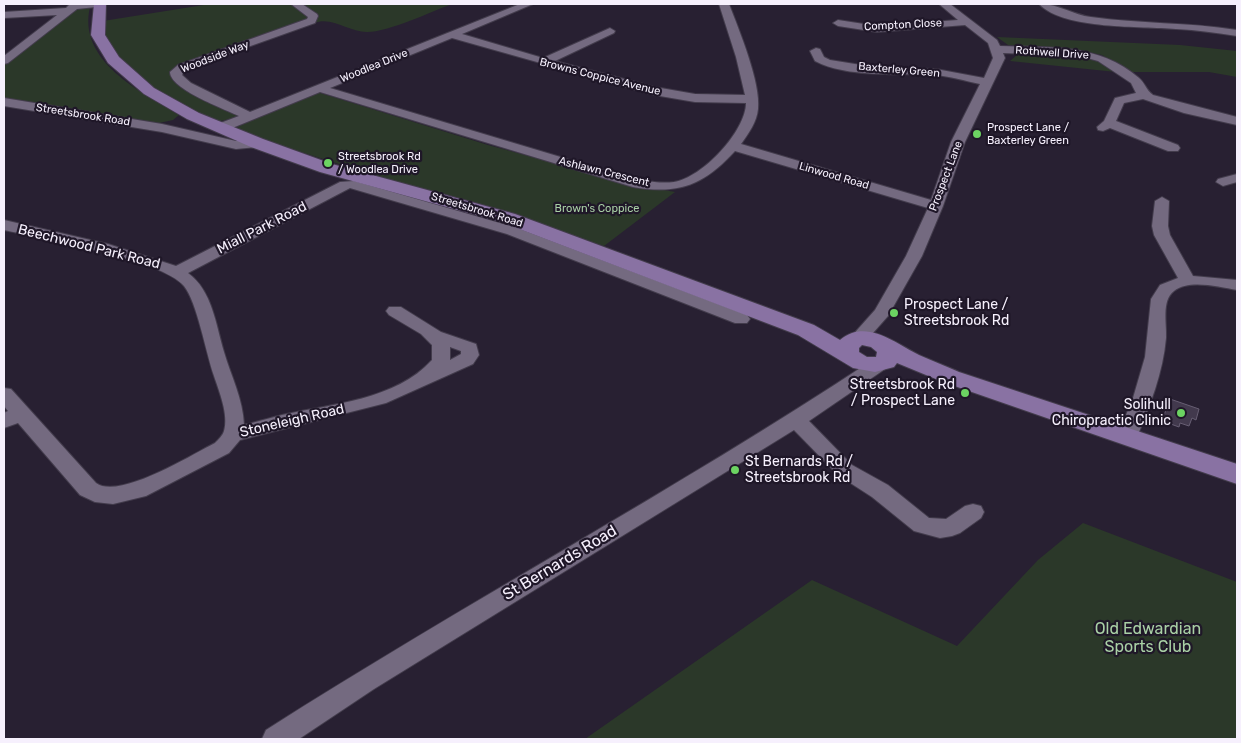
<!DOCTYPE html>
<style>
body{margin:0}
#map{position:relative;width:1241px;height:743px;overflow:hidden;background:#282032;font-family:Rubik,sans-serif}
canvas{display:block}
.frame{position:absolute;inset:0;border:5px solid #f6f0fd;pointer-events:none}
</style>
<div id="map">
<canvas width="1241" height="743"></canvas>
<div class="frame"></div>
</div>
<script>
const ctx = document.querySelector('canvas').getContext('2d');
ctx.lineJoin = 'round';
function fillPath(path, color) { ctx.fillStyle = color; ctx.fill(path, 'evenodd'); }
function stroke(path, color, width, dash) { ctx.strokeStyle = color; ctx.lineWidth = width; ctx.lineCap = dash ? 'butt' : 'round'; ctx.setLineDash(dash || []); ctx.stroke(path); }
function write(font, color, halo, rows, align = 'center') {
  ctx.font = font + ' Rubik,sans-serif'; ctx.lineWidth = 4.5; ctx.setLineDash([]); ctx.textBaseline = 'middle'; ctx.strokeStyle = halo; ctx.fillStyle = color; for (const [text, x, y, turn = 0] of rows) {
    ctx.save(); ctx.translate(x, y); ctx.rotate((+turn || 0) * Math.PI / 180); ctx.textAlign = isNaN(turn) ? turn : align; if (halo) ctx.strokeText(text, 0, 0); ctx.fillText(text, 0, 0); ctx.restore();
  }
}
const green = new Path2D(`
 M210 4H292L311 17 310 19 173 72V79L198 97 243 116 216 122C181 103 124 79 107 40 105 35 105 27 103 21Z
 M300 4H452C430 12 389 32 367 32 348 32 333 16 314 23L316 16Z
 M90 7C77 61 141 92 179 115L173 120 159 123 4 100V64L70 11Z
 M997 37 1180 45 1237 51V77L1209 72H1130L1102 55 1083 51 1008 45Z
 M1017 55C1051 53 1089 50 1116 72L1010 61Z
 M317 92 488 145 636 185 675 192 604 246C480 206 355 171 232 129Z
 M1083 523 1237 582V739H585L812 580 957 646 1038 560Z`);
const building = new Path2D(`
 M1170 399 1199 409 1196 420 1192 418 1189 426 1180 423 1179 427 1168 423 1170 419 1164 417Z`);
const minor = new Path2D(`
 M70 4H101L96 7 77 9 8 63 4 64V56L57 15 4 18V12L66 8Z
 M291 4H302L317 14 318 16 315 23 186 69 182 75 191 83 250 112 520 4H533L462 34 543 58 610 28 615 31 614 33 555 61 655 87 695 94 745 95 736 57 719 4H729C739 30 761 83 758 109 757 122 748 134 741 144L931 200 951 142 980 84C965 81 950 76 934 75 899 73 847 78 815 61L810 51 816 48 820 49 824 57 830 60 880 68 936 69 984 78 993 58 988 43 965 25 877 32 838 26 833 23 838 20 877 26 958 20 939 4H950L997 40 1000 46C1050 48 1099 43 1139 78 1145 83 1146 90 1153 95L1237 117V125L1184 113 1143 99 1124 103 1116 121 1178 145 1180 148 1178 151H1168L1110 128 1103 131 1098 130 1097 127 1104 121 1115 98 1136 93 1131 83 1098 61 1080 56 1003 53 1005 58 965 142 943 206 922 256 888 316 865 342H853L850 338 875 310 906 256 928 208 735 151C704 185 679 195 633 187L320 92 225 131H215L214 128 215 125 239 116C224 109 170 89 170 72L178 65 307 19 308 17ZM452 38 654 95 695 102 746 103C746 131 702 178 674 182 657 184 640 180 624 176L330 88Z
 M1039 4C1057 3 1073 15 1091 17 1139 24 1188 22 1237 30V36C1217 33 1197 30 1176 29 1142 26 1064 30 1039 4Z
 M4 98 162 124 236 141 257 139 264 143 257 147 236 149 162 132 4 106Z
 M1237 174V182L1223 186 1216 182 1218 179Z
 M354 181 517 228 747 315 750 319 747 323H735L507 234 350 188 188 273C212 290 216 325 224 352 231 376 243 399 244 425 257 422 269 418 282 415 331 404 396 400 432 360V345L421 334 389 315 386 311 389 307H401L441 332 476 344 479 355 473 364 386 403 240 440 229 453 146 496 113 504 95 502 80 495 18 423 4 428V413L8 411 4 406V388L11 389 96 483C119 500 191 455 215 443 218 440 223 435 224 431 229 415 219 391 214 376 206 353 197 302 184 286 163 260 40 238 4 230V220L108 244 176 266 340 182ZM450 347 461 351V354L450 360Z
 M1162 197 1169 201 1168 226 1170 235 1193 276 1237 280V290C1219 287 1189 279 1174 291 1161 301 1167 324 1166 338 1163 373 1150 405 1137 437L1134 442 1127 444 1120 442 1117 437 1133 398 1145 357 1151 299 1160 285 1178 278 1154 235 1152 226 1155 201Z
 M878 359 885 361 887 365 885 369 809 421 852 465 888 485 929 518 946 519 965 506 973 504 981 506 984 512 981 518 960 533 952 536 940 538 914 531 872 497 838 475 794 430 374 689 299 739H262L266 730C465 603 674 491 871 361Z`);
const major = new Path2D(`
 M94 4H106L105 35 119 57 154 88 199 113 263 139 332 164 515 214 814 325 840 340C866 318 895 343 919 355 932 361 946 366 959 372L1237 464V484L943 382 897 363 894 367 875 372 853 368 798 335 501 222 320 172 251 147 187 119 144 94 108 63 91 35ZM862 345 871 347 877 352 876 357H867L859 352V348Z`);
const markers = [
 [977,134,5,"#6cd362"],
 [328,163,5,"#6cd362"],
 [894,313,5,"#6cd362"],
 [965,393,5,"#6cd362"],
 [1181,413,5,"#6cd362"],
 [735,470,5,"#6cd362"]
];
const farStreetnames = [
 ["Compton Close",903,25,-3],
 ["Rothwell Drive",1052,53,4],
 ["Woodside Way",215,57,-21],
 ["Woodlea Drive",374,66,-22],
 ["Baxterley Green",899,70,5],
 ["Browns Coppice Avenue",600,77,14],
 ["Streetsbrook Road",83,115,9],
 ["Ashlawn Crescent",604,172,14],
 ["Linwood Road",834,176,16],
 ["Prospect Lane",946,176,-69],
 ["Streetsbrook Road",477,210,17]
];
const farPoinames = [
 ["Prospect Lane /",987,128],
 ["Baxterley Green",987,141],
 ["Streetsbrook Rd",338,157],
 ["/ Woodlea Drive",338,170]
];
const farParknames = [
 ["Brown's Coppice",597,209]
];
const streetNames = [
 ["Miall Park Road",262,228,-27],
 ["Beechwood Park Road",89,247,14],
 ["Stoneleigh Road",292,421,-13]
];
const poiNames = [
 ["Prospect Lane /",904,305],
 ["Streetsbrook Rd",904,321],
 ["Streetsbrook Rd",955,385,"right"],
 ["/ Prospect Lane",955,401,"right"],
 ["Solihull",1171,405,"right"],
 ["Chiropractic Clinic",1171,421,"right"],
 ["St Bernards Rd /",745,462],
 ["Streetsbrook Rd",745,478]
];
const nearStreetnames = [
 ["St Bernards Road",560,563,-31]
];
const nearParknames = [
 ["Old Edwardian",1148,629],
 ["Sports Club",1148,647]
];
fillPath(green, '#2b3829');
fillPath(building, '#42394d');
stroke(building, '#675e73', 1);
stroke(minor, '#433c4c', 2);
stroke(major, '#433c4c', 2);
fillPath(minor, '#746a80');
fillPath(major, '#8972a3');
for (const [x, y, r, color] of markers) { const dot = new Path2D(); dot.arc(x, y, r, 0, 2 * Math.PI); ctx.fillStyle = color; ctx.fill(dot); stroke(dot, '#1f1728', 2); }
write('11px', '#f6f0fd', '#1f1728', farStreetnames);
write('11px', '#f6f0fd', '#1f1728', farPoinames, 'left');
write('11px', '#a9d0a5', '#1f1728', farParknames);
write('14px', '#f6f0fd', '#1f1728', streetNames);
write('14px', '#f6f0fd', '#1f1728', poiNames, 'left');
write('16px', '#f6f0fd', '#1f1728', nearStreetnames);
write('16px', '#a9d0a5', '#1f1728', nearParknames);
</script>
